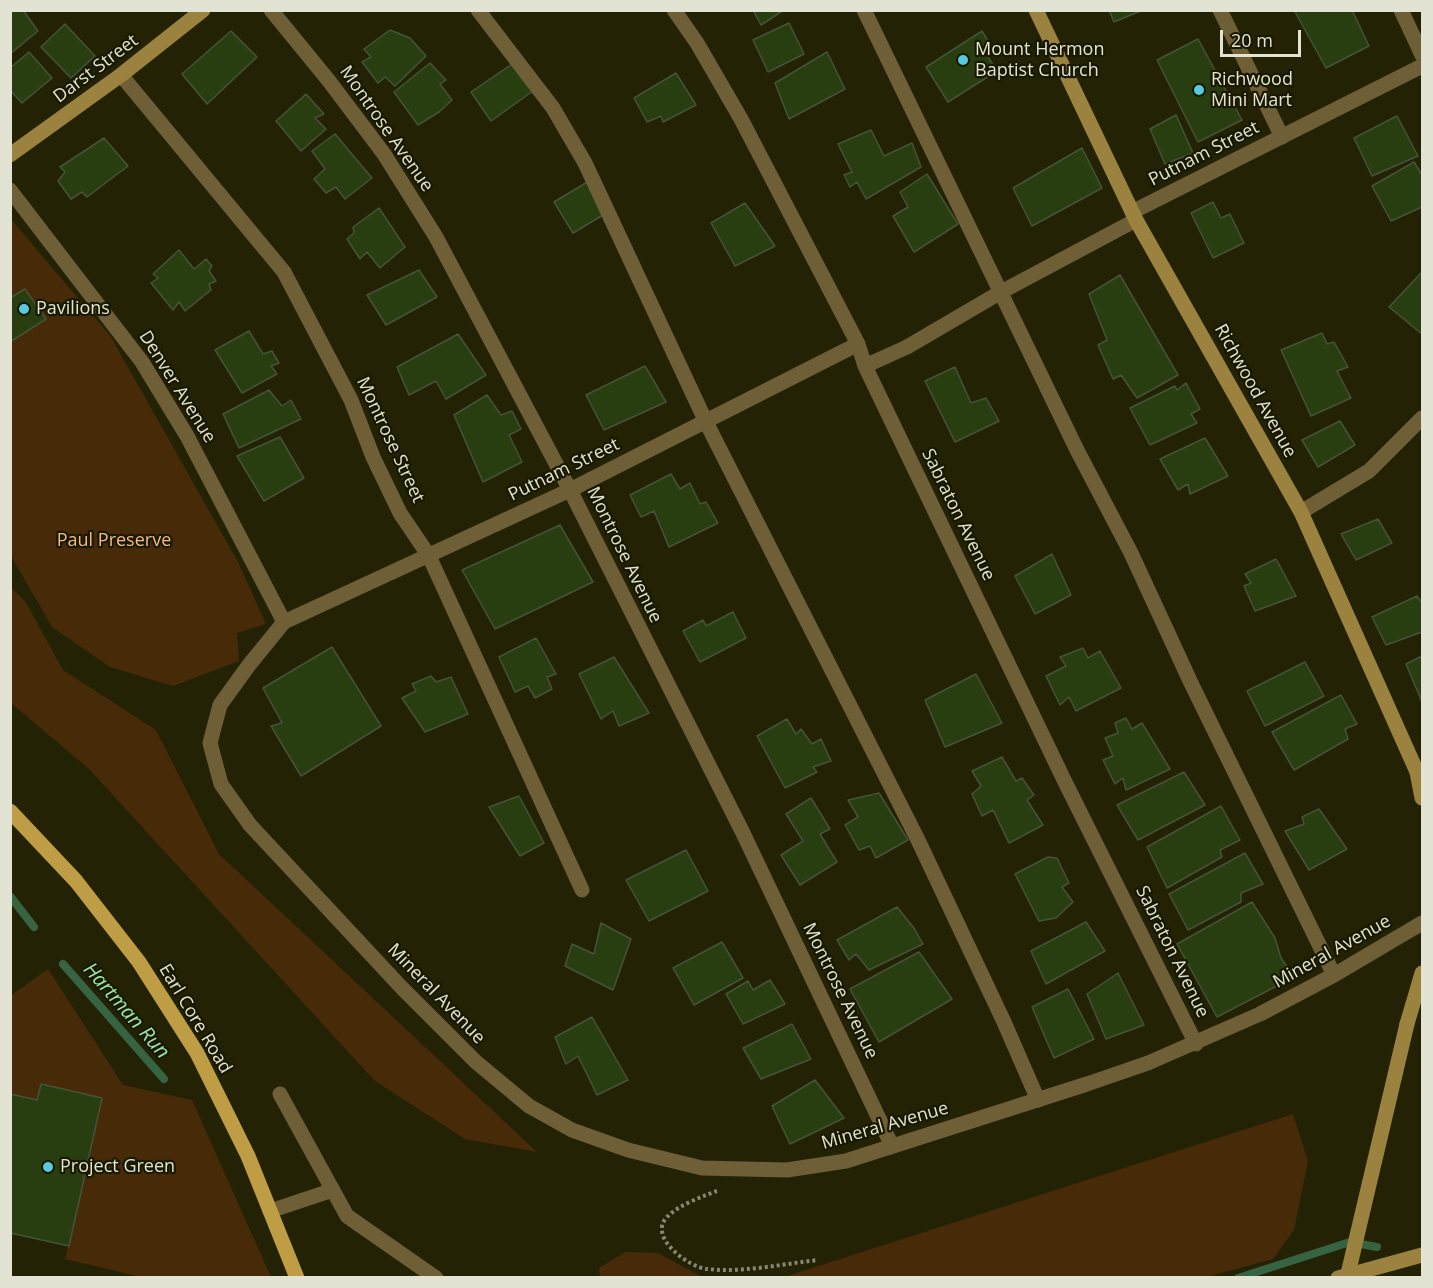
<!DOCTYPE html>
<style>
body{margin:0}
#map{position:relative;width:1433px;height:1288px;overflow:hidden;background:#232205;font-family:"Open Sans",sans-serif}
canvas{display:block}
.frame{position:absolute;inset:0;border:12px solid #e2e3d2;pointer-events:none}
.scale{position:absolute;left:1220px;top:30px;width:81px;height:27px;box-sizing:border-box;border:3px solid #e2e3d2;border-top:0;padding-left:8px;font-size:18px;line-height:21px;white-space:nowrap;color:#e2e3d2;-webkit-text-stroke:4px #191900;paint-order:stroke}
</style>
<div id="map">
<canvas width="1433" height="1288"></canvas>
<div class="frame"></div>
<div class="scale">20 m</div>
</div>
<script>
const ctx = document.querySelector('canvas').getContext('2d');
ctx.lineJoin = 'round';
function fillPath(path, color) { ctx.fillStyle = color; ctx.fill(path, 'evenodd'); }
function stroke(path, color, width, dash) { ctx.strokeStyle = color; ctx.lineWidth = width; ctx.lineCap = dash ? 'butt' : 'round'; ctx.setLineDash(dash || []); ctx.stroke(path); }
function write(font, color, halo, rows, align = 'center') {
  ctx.font = font + ' "Open Sans",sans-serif'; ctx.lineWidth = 4.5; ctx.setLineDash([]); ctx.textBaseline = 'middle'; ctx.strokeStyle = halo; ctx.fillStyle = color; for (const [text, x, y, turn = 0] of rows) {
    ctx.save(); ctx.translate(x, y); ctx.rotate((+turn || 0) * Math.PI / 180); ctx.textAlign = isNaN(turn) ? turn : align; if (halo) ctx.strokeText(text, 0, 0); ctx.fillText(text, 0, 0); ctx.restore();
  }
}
const green = new Path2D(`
 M10 218 111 337 238 562 266 624 237 633 239 661 173 686 110 667 52 627 10 554Z
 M11 588 25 601 63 670 156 730 219 854 537 1152 465 1139 375 1081 90 770 11 703Z
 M48 969 123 1085 192 1100 271 1277H141L65 1259 102 1098 41 1085 37 1100 11 1096 10 996Z
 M1293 1114 1308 1161 1294 1230 1273 1259 1203 1278 784 1277Z
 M625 1252 658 1253 702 1277H600L599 1268Z`);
const stream = new Path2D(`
 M10 896 34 927
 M63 964 164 1079
 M1238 1278 1350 1242 1377 1247`);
const building = new Path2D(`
 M10 10H23L38 31 10 54Z
 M753 10H784L761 25Z
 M1109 10H1143L1114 22Z
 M1294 10H1352L1369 46 1326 68Z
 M789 23 804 54 768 72 753 40Z
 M65 24 95 56 71 78 41 47Z
 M390 30 410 38 426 56 395 86 385 77 378 83 362 62 371 57 364 49Z
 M231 31 257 57 207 104 182 74Z
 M982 31 993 49 986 54 997 71 948 102 926 67Z
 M1198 39 1242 120 1198 142 1157 60Z
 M29 52 52 78 22 103 10 90V68Z
 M827 52 845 89 789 119 775 83Z
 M430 63 446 80 440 84 452 100 439 112 418 125 394 92Z
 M512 64 533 91 491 121 471 92Z
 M676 73 696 105 663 122 661 116 647 122 634 98Z
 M306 94 324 114 315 118 326 129 301 151 276 121Z
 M1176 115 1193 153 1165 164 1150 129Z
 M1397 116 1418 156 1372 176 1354 138Z
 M871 130 884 156 912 143 921 167 866 199 857 182 850 187 844 175 852 172 838 144Z
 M335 134 372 178 345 199 336 187 326 193 314 179 325 169 312 151Z
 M104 138 128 166 87 197 82 192 71 199 58 181 65 172 60 167Z
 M1082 148 1102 188 1032 226 1013 188Z
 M1414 162 1422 175V207L1391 221 1372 186Z
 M927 174 958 224 914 252 893 216 908 207 900 192Z
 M589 181 608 212 573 233 554 202Z
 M1213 202 1221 218 1230 214 1244 243 1213 258 1191 213Z
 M745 203 775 246 735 266 711 223Z
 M379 208 405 247 380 268 367 252 360 259 347 239 354 233 353 227Z
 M179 250 194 269 206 259 212 266 209 271 216 281 209 284 211 290 185 311 179 302 173 310 151 283 158 278 153 274Z
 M419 270 437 297 386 325 367 295Z
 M1422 272V334L1389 307Z
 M1120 275 1178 375 1137 398 1121 375 1113 379 1098 345 1107 340 1089 294Z
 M25 289 46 319 10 342V298Z
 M249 331 263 354 272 351 279 363 271 366 277 374 242 393 215 350Z
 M1322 333 1327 344 1334 342 1348 367 1337 371 1351 398 1311 416 1281 350Z
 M458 334 486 375 446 399 436 381 409 395 397 367Z
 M645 366 666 402 604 430 586 395Z
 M955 367 971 403 986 398 999 421 955 442 925 381Z
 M1186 383 1200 409 1191 414 1197 423 1150 445 1130 408 1175 386 1177 390Z
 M269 390 282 406 291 400 301 419 239 448 223 414Z
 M487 395 501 415 512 411 521 429 509 435 522 462 483 482 454 415Z
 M1340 421 1355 445 1318 467 1302 440Z
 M280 437 304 478 264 501 237 456Z
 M1205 438 1228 476 1190 494 1188 484 1178 490 1160 459Z
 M671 474 680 489 690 483 700 504 706 502 718 523 669 547 654 511 641 517 630 495Z
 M1378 519 1392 543 1356 560 1341 534Z
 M560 525 593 582 495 629 462 570Z
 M1052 554 1071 595 1035 614 1015 576Z
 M1276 559 1296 596 1255 611 1244 586 1251 583 1245 574Z
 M1417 596 1422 603V632L1386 645 1372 617Z
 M733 612 746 638 700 662 683 631 703 620 706 626Z
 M536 638 556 674 547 677 552 689 535 698 528 686 515 692 499 657Z
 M332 647 381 726 301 776 271 726 282 723 263 688Z
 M1083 648 1088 658 1100 651 1121 688 1076 711 1069 697 1060 705 1046 676 1066 666 1060 657Z
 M1422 656V702L1406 664Z
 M614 657 649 713 619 726 613 711 601 719 579 674Z
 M1305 662 1324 696 1265 726 1247 691Z
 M976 674 1002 723 945 747 925 700Z
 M431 676 436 682 451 677 468 714 425 732 402 698 416 691 412 684Z
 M1341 695 1357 724 1345 729 1348 739 1294 770 1272 732Z
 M1126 718 1132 729 1142 723 1170 769 1126 790 1123 778 1115 784 1103 760 1113 756 1105 738 1118 733 1115 723Z
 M787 719 796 734 801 729 812 744 821 739 831 761 813 767 817 772 785 788 757 736Z
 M1002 757 1016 781 1022 778 1034 795 1027 800 1043 825 1009 843 993 810 982 816 972 794 981 786 972 771Z
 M1184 772 1205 805 1138 840 1117 805Z
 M879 793 908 840 876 858 870 846 859 850 845 825 858 817 848 800Z
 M519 796 544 843 520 856 489 807Z
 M811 798 830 829 820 834 837 862 800 885 781 855 803 841 786 814Z
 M1221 806 1240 840 1220 850 1222 857 1167 888 1147 847Z
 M1319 809 1347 849 1309 870 1285 831 1304 824 1302 817Z
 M686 850 708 891 649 921 626 880Z
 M1245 853 1263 884 1241 893V902L1188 930 1169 894Z
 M1048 857 1057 858 1069 883 1062 887 1073 902 1056 918 1039 921 1015 874Z
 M1252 902 1275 938 1281 958 1294 977 1217 1017 1177 944Z
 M897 907 914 928 923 944 869 970 856 954 849 960 837 940Z
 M1086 922 1105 951 1046 984 1031 951Z
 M601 923 631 939 613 990 565 966 572 944 594 954Z
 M722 942 743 978 694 1005 673 968Z
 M919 952 952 999 879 1042 850 989Z
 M1118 973 1144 1025 1106 1039 1087 994Z
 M770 980 785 1004 743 1024 726 994 748 981 753 990Z
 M1068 989 1094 1039 1054 1058 1032 1007Z
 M592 1017 628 1080 597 1095 578 1056 566 1064 555 1037Z
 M792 1024 811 1059 761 1079 743 1048Z
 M815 1080 844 1118 790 1144 772 1106Z
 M41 1084 102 1098 69 1246 10 1233V1094L37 1100Z`);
const path = new Path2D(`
 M717 1191C703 1196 679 1205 668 1216 646 1236 688 1267 707 1269 744 1273 781 1264 818 1260`);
const lane = new Path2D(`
 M478 10 553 108 585 163 706 422 918 840 1004 1022 1038 1100
 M864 10 1077 450 1131 553 1191 683 1334 975
 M1220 10 1282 137
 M121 75 284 272 351 400 373 457 400 513 429 556
 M280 1094 347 1216 436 1278
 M270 1211 333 1190`);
const street = new Path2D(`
 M271 10 329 81 384 154 436 237 570 490 742 831 892 1146
 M674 10 697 43 741 119 858 344 865 366 1065 782 1196 1044
 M1401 10 1422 55
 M10 190 142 362 187 436 284 622
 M1132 212 1422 66
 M858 344 570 490 284 622 249 665 220 705 210 743 221 784 250 825 402 988 476 1062 529 1106 572 1130 628 1150 702 1168 787 1170 846 1161 1087 1084 1148 1063 1260 1014 1334 975 1422 923
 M865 366 907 347 1001 292 1136 220
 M1301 512 1369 471 1422 418
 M429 556 582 890`);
const secondary = new Path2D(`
 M1036 10 1136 220 1301 512 1417 772 1422 798
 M10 155 121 75 203 10
 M1407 1024 1422 973
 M1338 1278 1422 1255`);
const primary = new Path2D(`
 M10 811 76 881 139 962 197 1053 248 1156 297 1278`);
const secondaryBridge = new Path2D(`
 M1347 1278 1407 1024`);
const markers = [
 [963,60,6,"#58c9e3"],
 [1199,90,6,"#58c9e3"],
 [24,309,6,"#58c9e3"],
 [48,1167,6,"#58c9e3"]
];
const poiNames = [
 ["Mount Hermon",975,50],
 ["Baptist Church",975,71],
 ["Richwood",1211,80],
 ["Mini Mart",1211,101],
 ["Pavilions",36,309],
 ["Project Green",60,1167]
];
const streetNames = [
 ["Darst Street",96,69,-37],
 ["Montrose Avenue",386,129,55],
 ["Putnam Street",1204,154,-27],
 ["Denver Avenue",177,387,58],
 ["Richwood Avenue",1255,391,61],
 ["Montrose Street",390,440,65],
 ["Putnam Street",564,470,-26],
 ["Sabraton Avenue",958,515,64],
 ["Montrose Avenue",624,555,64],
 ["Sabraton Avenue",1172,952,64],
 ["Mineral Avenue",1332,952,-29],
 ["Montrose Avenue",840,991,64],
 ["Mineral Avenue",436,994,46],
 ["Earl Core Road",195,1019,59],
 ["Mineral Avenue",885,1126,-16]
];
const parkNames = [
 ["Paul Preserve",114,541]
];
const waterNames = [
 ["Hartman Run",126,1011,49]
];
fillPath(green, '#472b08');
stroke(stream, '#366443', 8);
fillPath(building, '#293e10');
stroke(building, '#455338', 1.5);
stroke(path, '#888872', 4, [3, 3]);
stroke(lane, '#6f5f37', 15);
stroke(street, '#6f5f37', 15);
stroke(secondary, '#9c823f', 15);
stroke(primary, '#bf9d44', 15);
stroke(secondaryBridge, '#9c823f', 15);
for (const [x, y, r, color] of markers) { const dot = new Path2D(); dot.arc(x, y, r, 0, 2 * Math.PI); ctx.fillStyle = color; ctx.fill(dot); stroke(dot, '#191900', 2); }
write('18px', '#e2e3d2', '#191900', poiNames, 'left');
write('18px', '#e2e3d2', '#191900', streetNames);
write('18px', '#f7bb7d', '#191900', parkNames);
write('italic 20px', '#9be4ae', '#191900', waterNames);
</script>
